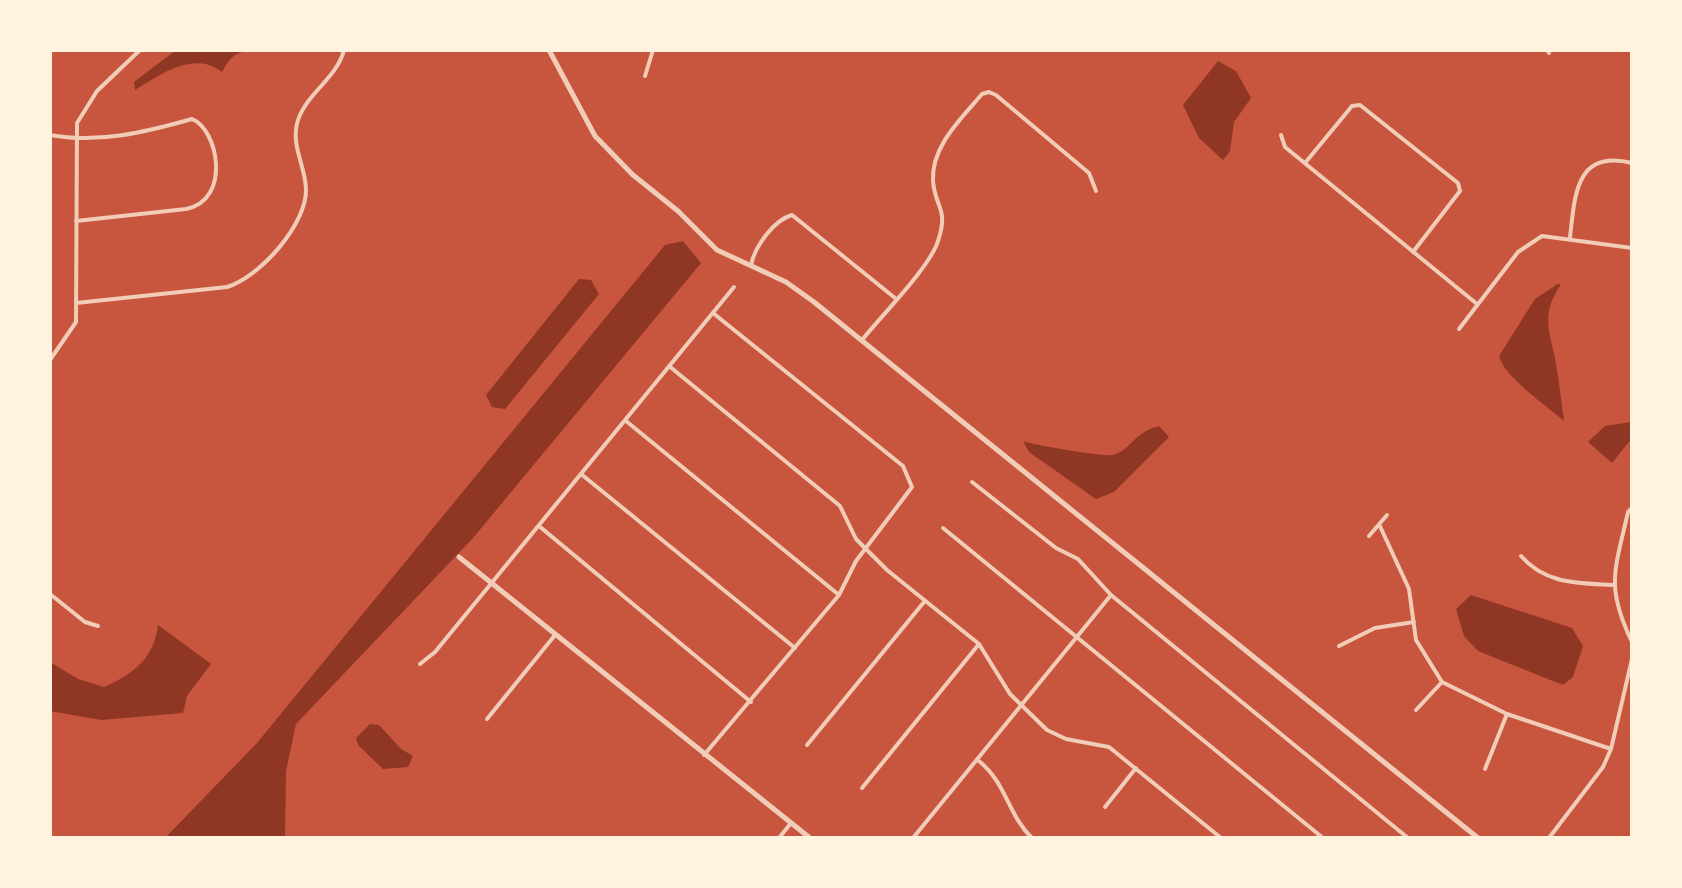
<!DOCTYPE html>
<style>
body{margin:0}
#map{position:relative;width:1682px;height:888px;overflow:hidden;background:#c8553d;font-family:Overpass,sans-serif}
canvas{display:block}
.frame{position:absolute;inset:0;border:52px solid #fff3e0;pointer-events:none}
</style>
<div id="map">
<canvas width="1682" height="888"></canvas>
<div class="frame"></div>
</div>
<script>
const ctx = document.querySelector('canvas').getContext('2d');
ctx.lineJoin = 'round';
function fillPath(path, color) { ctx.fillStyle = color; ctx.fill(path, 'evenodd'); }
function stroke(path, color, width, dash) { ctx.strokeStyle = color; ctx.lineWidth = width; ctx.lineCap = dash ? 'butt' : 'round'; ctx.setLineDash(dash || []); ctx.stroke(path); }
const water = new Path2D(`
 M176 50H252C234 53 231 56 222 72 194 50 160 75 135 90L134 82Z
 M1218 61 1236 71 1251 98 1234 122 1230 151 1223 160 1199 138 1183 105Z
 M683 241 701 263 473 538 296 724 286 771 285 838H165L257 743 665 245Z
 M579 279 591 280 599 294 505 409 492 407 486 395Z
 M1558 284H1561C1542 313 1548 326 1555 358 1559 379 1561 400 1564 421 1547 406 1504 377 1499 356L1535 299Z
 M1632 422V438L1612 463 1588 442 1605 426Z
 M1159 426 1169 437 1114 492 1096 499 1029 452 1023 441C1033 445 1104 457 1112 455 1131 451 1132 433 1159 426Z
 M1471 595 1572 628 1583 646 1573 677 1563 685 1478 651 1464 636 1456 609Z
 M158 625 211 664 187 696 183 713 101 720 50 711V662L78 679 104 687C134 674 154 658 158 625Z
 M370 724 379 725 401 749 413 756 408 767 383 769 358 745 356 738Z`);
const minor = new Path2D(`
 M1547 50 1549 53
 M645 76 653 50
 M50 135C98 144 146 132 192 119 218 129 232 200 186 209L76 221
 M1281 135 1285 147 1477 304
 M1305 163 1352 106 1360 105 1458 183 1460 191 1413 252
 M1570 237C1575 196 1575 149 1632 163
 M751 265C755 246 774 220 792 215L895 298
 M76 303 227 287C260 277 307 224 306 189 305 164 290 145 298 120 307 93 337 78 344 50
 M1459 329 1518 252 1542 236 1632 248
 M862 340C881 316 930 267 938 241 949 208 935 208 933 181 931 146 962 118 982 94L989 92 996 95 1089 173 1096 191
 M50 360 76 322 77 123 97 91 140 50
 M669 366 840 506 856 539 887 570 979 644 1010 694 1047 730 1066 739 1109 747 1221 838
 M626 421 839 595
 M581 474 795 648
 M972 482 1056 548 1078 559 1111 595 1408 838
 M1632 508 1628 512C1615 570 1605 586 1632 642
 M1379 524 1409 589 1416 640 1442 682 1507 714 1611 749
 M539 526 751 702
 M943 528 1323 838
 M1369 536 1387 515
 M1521 556C1545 584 1578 583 1612 585
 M50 594 85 622 98 626
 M1339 646 1375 628 1414 622
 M420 664 435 652 734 287
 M1416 710 1442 682
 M487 719 555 635
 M807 745 924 602
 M704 755 839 595 856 561 912 487 903 466 713 313
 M979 761C1007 784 1008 815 1032 838
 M1485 769 1507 714
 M862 788 979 644
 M1105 807 1136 768
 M779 838 791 823
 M913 838 1111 595
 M1549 838 1603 767 1611 749 1632 659`);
const tertiary = new Path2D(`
 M549 50 595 136 633 175 678 211 717 250 786 282 814 302 1478 838
 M459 557 810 838`);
fillPath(water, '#8f3625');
stroke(minor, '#f1ccb7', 4);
stroke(tertiary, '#f1ccb7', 5);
</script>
